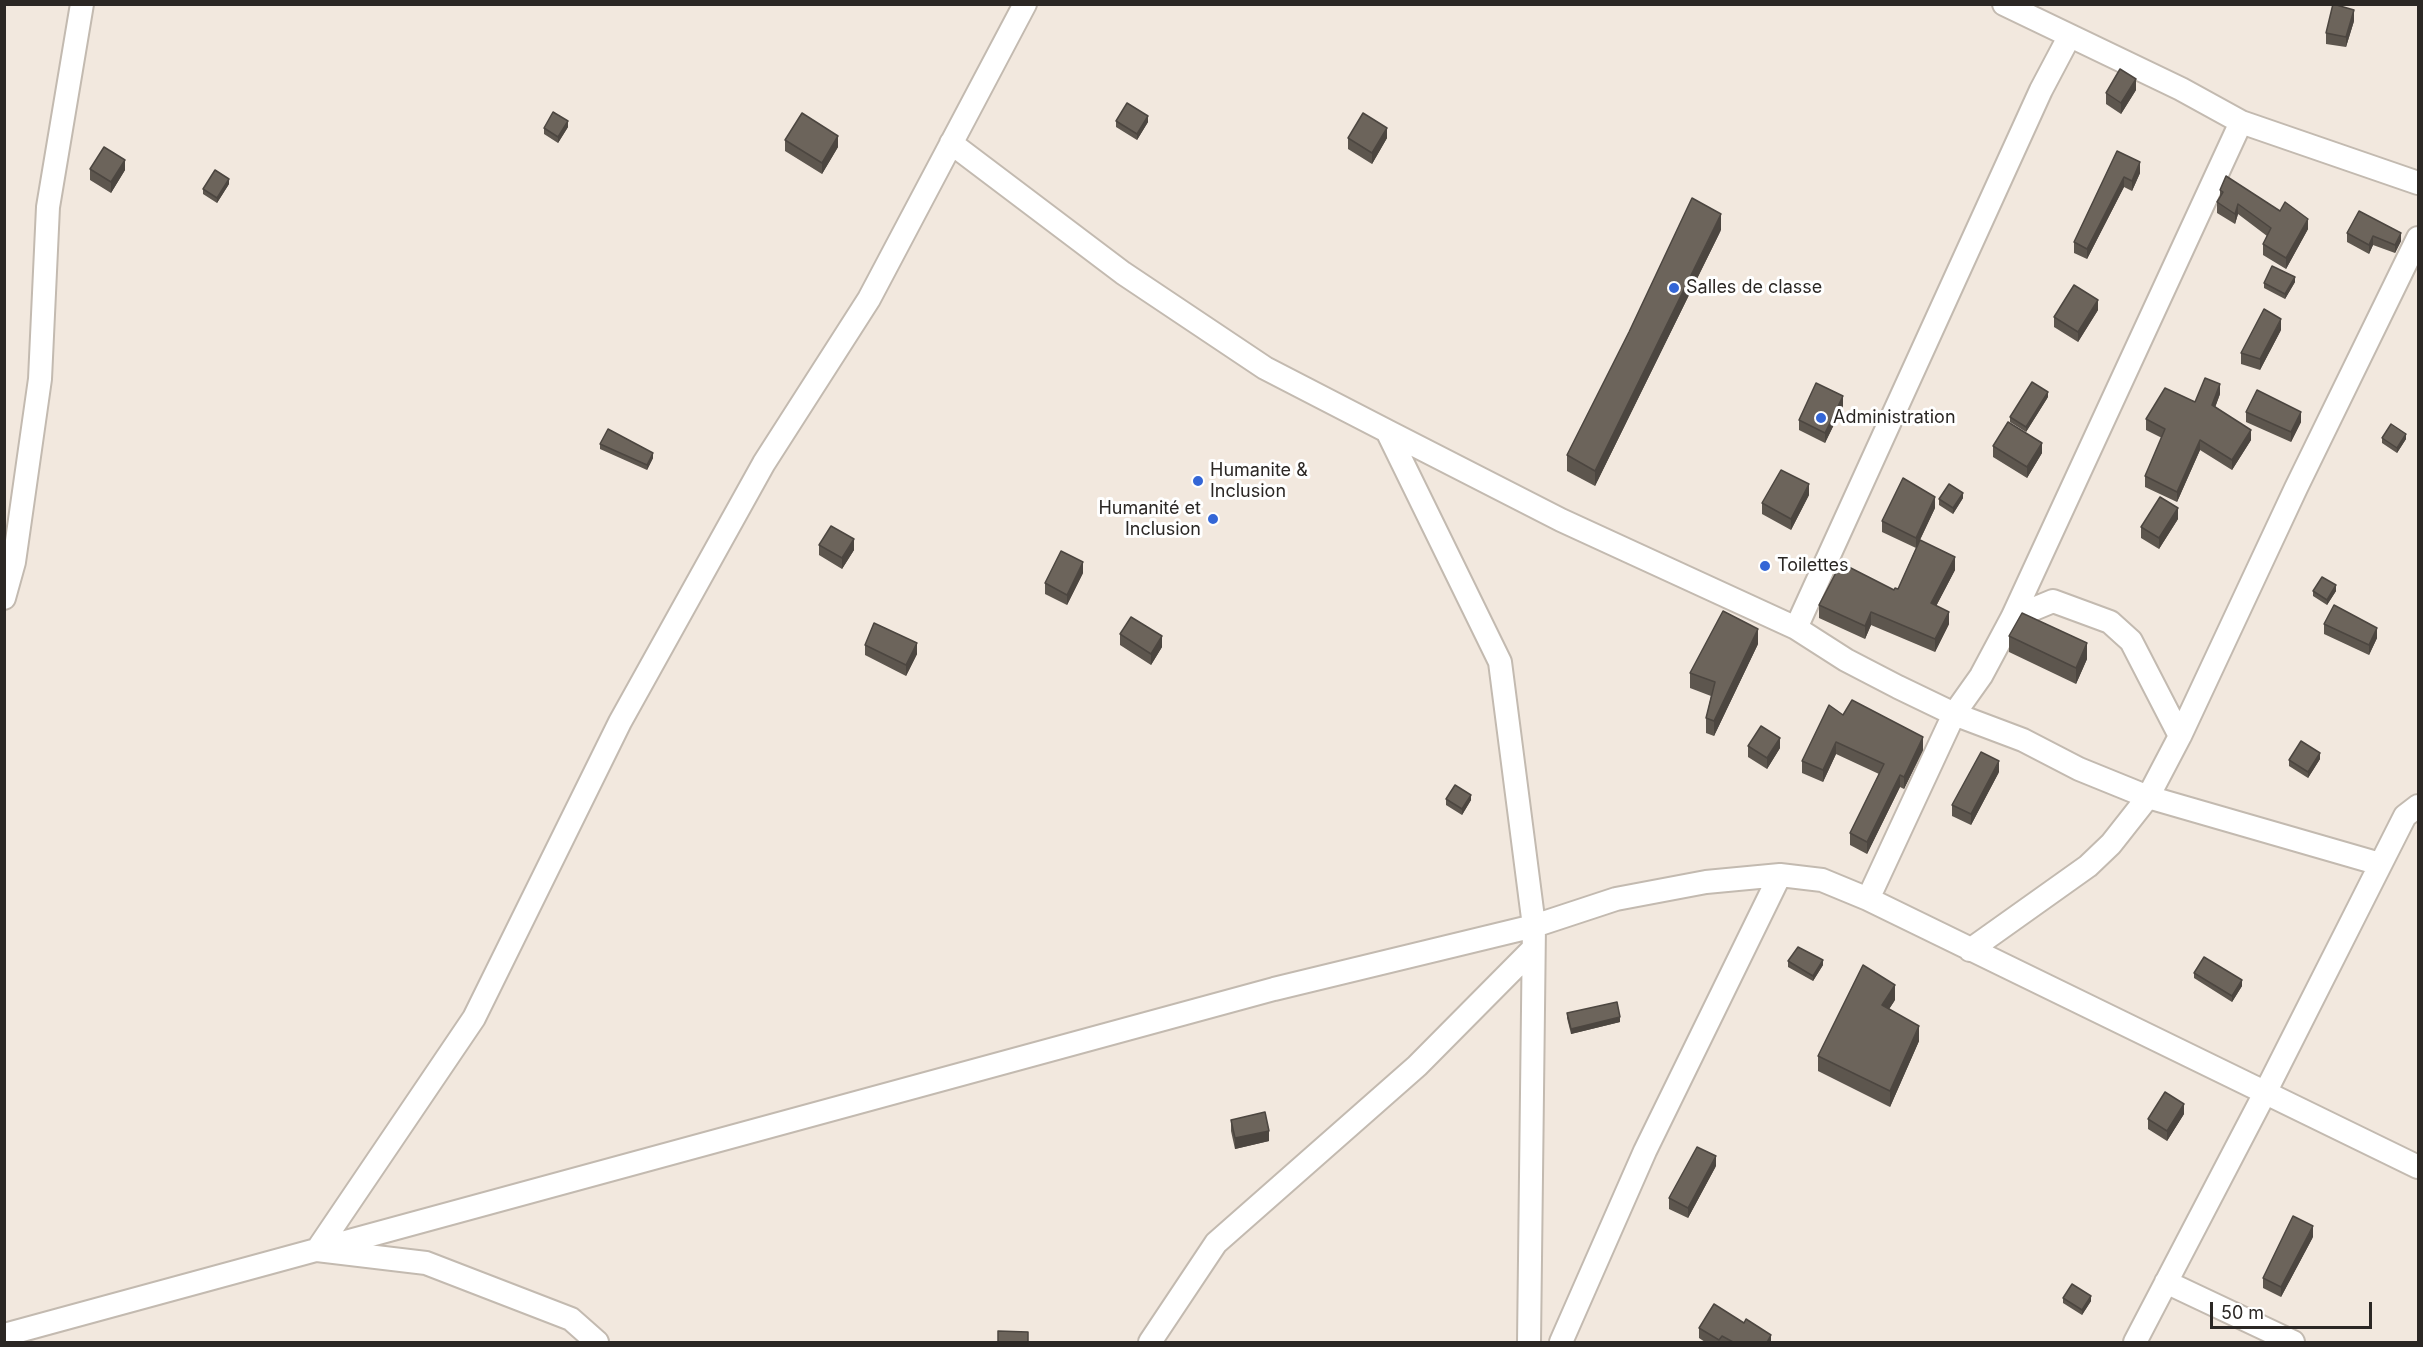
<!DOCTYPE html>
<meta charset="utf-8">
<style>
body{margin:0}
#map{position:relative;width:2423px;height:1347px;overflow:hidden;background:#f2e8de;font-family:Inter,sans-serif}
canvas{display:block}
.frame{position:absolute;inset:0;border:6px solid #2b2724;pointer-events:none}
.scale{position:absolute;left:2210px;top:1302px;width:162px;height:27px;box-sizing:border-box;border:3px solid #2b2724;border-top:0;padding-left:8px;font-size:18px;line-height:21px;white-space:nowrap;color:#2b2724;-webkit-text-stroke:4px #fff;paint-order:stroke}
</style>
<div id="map">
<canvas width="2423" height="1347"></canvas>
<div class="frame"></div>
<div class="scale">50 m</div>
</div>
<script>
const ctx = document.querySelector('canvas').getContext('2d');
ctx.lineJoin = 'round';
function stroke(path, color, width, dash) { ctx.strokeStyle = color; ctx.lineWidth = width; ctx.lineCap = dash ? 'butt' : 'round'; ctx.setLineDash(dash || []); ctx.stroke(path); }
function fillPath(path, color) { ctx.fillStyle = color; ctx.fill(path, 'evenodd'); }
function write(font, color, halo, rows, align = 'center') {
  ctx.font = font + ' Inter,sans-serif'; ctx.lineWidth = 6; ctx.setLineDash([]); ctx.textBaseline = 'middle'; ctx.strokeStyle = halo; ctx.fillStyle = color; for (const [text, x, y, turn = 0] of rows) {
    ctx.save(); ctx.translate(x, y); ctx.rotate((+turn || 0) * Math.PI / 180); ctx.textAlign = isNaN(turn) ? turn : align; if (halo) ctx.strokeText(text, 0, 0); ctx.fillText(text, 0, 0); ctx.restore();
  }
}
const street = new Path2D(`
 M2004 4 2181 89 2241 122 2418 183
 M951 143 1123 273 1265 368 1387 431 1500 662 1534 926 1529 1342
 M1387 431 1561 520 1796 628 1846 660 1898 687 1954 714 2023 740 2079 769 2148 797 2380 864
 M4 598 14 562 40 379 48 207 82 4
 M2012 618 2053 601 2110 622 2131 641 2180 736
 M1796 628 2041 90 2069 37
 M1868 899 1954 714 1981 676 2012 618 2241 122
 M1970 950 2088 866 2111 844 2148 797 2180 736 2296 488 2418 238
 M2166 1282 2293 1342
 M4 1335 1274 989 1534 926 1616 899 1706 882 1780 875 1822 880 1868 899 2418 1167
 M597 1342 571 1319 426 1263 317 1250 474 1018 620 722 764 463 869 299 1025 4
 M1150 1342 1216 1243 1417 1066 1533 949
 M1561 1342 1645 1151 1780 875
 M2135 1342 2266 1091 2405 816 2418 806`);
const wall = new Path2D(`
 M2354 21 2346 47 2326 44V33Z
 M2136 90 2121 114 2106 104V93Z
 M1116 121 1148 122 1137 140 1116 127Z
 M568 127 558 143 544 134V128Z
 M1348 138H1387L1372 164 1348 149Z
 M785 140 838 147 822 174 785 151Z
 M2117 151 2140 173 2132 191 2124 187 2087 259 2074 253V242Z
 M90 169 125 170 111 193 90 180Z
 M229 184 217 203 203 194V189Z
 M2220 190 2308 229 2286 269 2263 255V244L2267 236 2238 214 2235 224 2217 213V202L2220 198Z
 M2359 211 2401 241 2395 253 2373 245 2369 254 2347 242V233Z
 M1721 230 1595 486 1567 471V455Z
 M2295 282 2285 299 2264 288V283Z
 M2098 310 2078 342 2054 327V317Z
 M2281 330 2260 370 2241 364V353Z
 M2220 394 2215 407 2251 440 2232 470 2200 450 2177 502 2145 487V476L2162 438 2146 430V419Z
 M2048 397 2026 432 2010 422V417Z
 M1843 406 1825 443 1799 430V420Z
 M2246 412 2301 422 2291 442 2246 422Z
 M2382 438 2406 439 2397 453 2382 443Z
 M600 444 653 458 647 470 600 449Z
 M1993 446 2042 453 2027 478 1993 457Z
 M1809 495 1791 530 1762 514V503Z
 M1963 498 1953 514 1939 505V499Z
 M1935 508 1920 540 1955 570 1936 606 1949 624 1935 652 1871 625 1865 639 1819 618V605L1894 590 1898 589 1916 548 1882 532V521Z
 M2178 519 2159 549 2141 538V527Z
 M819 545 854 550 842 569 819 555Z
 M1083 573 1067 605 1045 594V583Z
 M2313 591H2336L2327 605 2313 596Z
 M2324 624 2377 638 2369 655 2324 634Z
 M1120 634 1162 647 1151 665 1120 645Z
 M2009 636 2087 659 2076 684 2009 652Z
 M1758 644 1714 736 1706 733V718L1711 696 1690 688V673Z
 M865 645 917 654 906 676 865 655Z
 M1843 715 1923 750 1904 789 1900 787 1867 854 1850 845V833L1879 774 1836 754 1823 782 1802 773V761Z
 M1748 746 1780 748 1767 769 1748 757Z
 M2320 759 2308 778 2289 766V760Z
 M1999 772 1971 825 1952 816V805Z
 M1446 799 1471 800 1462 815 1446 805Z
 M1788 961 1823 965 1813 981 1788 967Z
 M2194 973 2242 986 2232 1002 2194 978Z
 M1895 1000 1889 1009 1919 1041 1890 1107 1818 1071V1056Z
 M1567 1013 1620 1022 1571 1034 1567 1018Z
 M2184 1114 2167 1141 2148 1129V1119Z
 M1231 1120 1269 1141 1235 1149 1231 1131Z
 M1716 1166 1688 1218 1669 1209V1198Z
 M2313 1237 2281 1297 2263 1288V1278Z
 M2063 1298 2091 1301 2082 1315 2063 1303Z
 M1699 1328 1771 1342H1705L1699 1338Z`);
const shadedWall = new Path2D(`
 M2354 10V21L2346 47V37Z
 M2136 79V90L2121 114V103Z
 M1148 116V122L1137 140V134Z
 M568 121V127L558 143V137Z
 M1387 128V138L1372 164V153Z
 M838 136V147L822 174V163Z
 M125 160V170L111 193V182Z
 M2140 162V173L2132 191V181Z
 M2124 177V187L2087 259V249Z
 M229 179V184L217 203V198Z
 M2238 204V214L2235 224V214Z
 M1721 214V230L1595 486V471Z
 M2308 219V229L2286 269V258Z
 M2401 233V241L2395 253V245Z
 M2373 236V245L2369 254V245Z
 M2295 277V282L2285 299V294Z
 M2098 300V310L2078 342V332Z
 M2281 319V330L2260 370V359Z
 M2220 384V394L2212 416V405Z
 M2048 392V397L2026 432V427Z
 M1843 396V406L1825 443V433Z
 M2301 412V422L2291 442V432Z
 M2251 430V440L2232 470V460Z
 M2406 434V439L2397 453V448Z
 M2200 440V450L2177 502V492Z
 M2042 443V453L2027 478V467Z
 M653 453V458L647 470V465Z
 M1809 484V495L1791 530V519Z
 M1963 493V498L1953 514V508Z
 M1935 497V508L1916 548V538Z
 M2178 508V519L2159 549V538Z
 M854 539V550L842 569V558Z
 M1955 557V570L1931 616V603Z
 M1083 562V573L1067 605V595Z
 M2336 585V591L2327 605V600Z
 M1871 612V625L1865 639V626Z
 M1949 612V624L1935 652V639Z
 M2377 628V638L2369 655V645Z
 M1758 629V644L1714 736V721Z
 M1162 636V647L1151 665V654Z
 M917 643V654L906 676V665Z
 M2087 643V659L2076 684V668Z
 M1923 737V750L1904 789V777Z
 M1780 738V748L1767 769V758Z
 M1836 742V754L1823 782V770Z
 M2320 753V759L2308 778V772Z
 M1999 761V772L1971 825V814Z
 M1900 775V787L1867 854V842Z
 M1471 795V800L1462 815V809Z
 M1823 960V965L1813 981V976Z
 M2242 980V986L2232 1002V996Z
 M1895 985V1000L1882 1020V1005Z
 M1620 1017V1022L1571 1034V1029Z
 M1919 1026V1041L1890 1107V1091Z
 M2184 1104V1114L2167 1141V1131Z
 M1269 1131V1141L1235 1149V1138Z
 M1716 1156V1166L1688 1218V1208Z
 M2313 1226V1237L2281 1297V1287Z
 M2091 1296V1301L2082 1315V1310Z
 M1771 1335V1342H1767Z`);
const building = new Path2D(`
 M2333 4 2354 10 2346 37 2326 33Z
 M2120 69 2136 79 2121 103 2106 93Z
 M1127 103 1148 116 1137 134 1116 121Z
 M553 112 568 121 558 137 544 128Z
 M802 113 838 136 822 163 785 140Z
 M1363 113 1387 128 1372 153 1348 138Z
 M104 147 125 160 111 182 90 169Z
 M2117 151 2140 162 2132 181 2124 177 2087 249 2074 242Z
 M215 170 229 179 217 198 203 189Z
 M2226 176 2280 211 2285 202 2308 219 2286 258 2263 244 2271 228 2238 204 2235 214 2217 202 2223 192 2220 190Z
 M1692 198 1721 214 1595 471 1567 455 1629 332Z
 M2359 211 2401 233 2395 245 2373 236 2369 245 2347 233Z
 M2272 266 2295 277 2285 294 2264 283Z
 M2074 285 2098 300 2078 332 2054 317Z
 M2264 309 2281 319 2260 359 2241 353Z
 M2205 378 2220 384 2212 405 2251 430 2232 460 2200 440 2177 492 2145 476 2165 429 2146 419 2165 388 2195 402Z
 M2032 382 2048 392 2026 427 2010 417Z
 M1816 383 1843 396 1825 433 1799 420Z
 M2257 390 2301 412 2291 432 2246 412Z
 M2008 422 2042 443 2027 467 1993 446Z
 M2391 424 2406 434 2397 448 2382 438Z
 M608 429 653 453 647 465 600 444Z
 M1781 470 1809 484 1791 519 1762 503Z
 M1903 478 1935 497 1916 538 1882 521Z
 M1949 484 1963 493 1953 508 1939 499Z
 M2160 497 2178 508 2159 538 2141 527Z
 M831 526 854 539 842 558 819 545Z
 M1920 540 1955 557 1931 603 1949 612 1935 639 1871 612 1865 626 1819 605 1841 563 1894 590 1895 588 1898 589Z
 M1061 551 1083 562 1067 595 1045 583Z
 M2322 577 2336 585 2327 600 2313 591Z
 M2334 605 2377 628 2369 645 2324 624Z
 M1723 611 1758 629 1714 721 1706 718 1715 682 1690 673Z
 M2022 613 2087 643 2076 668 2009 636Z
 M1131 617 1162 636 1151 654 1120 634Z
 M874 623 917 643 906 665 865 645Z
 M1852 700 1923 737 1904 777 1900 775 1867 842 1850 833 1884 764 1836 742 1823 770 1802 761 1829 705 1843 715Z
 M1761 726 1780 738 1767 758 1748 746Z
 M2301 741 2320 753 2308 772 2289 760Z
 M1981 752 1999 761 1971 814 1952 805Z
 M1455 785 1471 795 1462 809 1446 799Z
 M1798 947 1823 960 1813 976 1788 961Z
 M2204 957 2242 980 2232 996 2194 973Z
 M1863 965 1895 985 1882 1005 1919 1026 1890 1091 1818 1056Z
 M1617 1002 1620 1017 1571 1029 1567 1013Z
 M2165 1092 2184 1104 2167 1131 2148 1119Z
 M1265 1112 1269 1131 1235 1138 1231 1120Z
 M1697 1147 1716 1156 1688 1208 1669 1198Z
 M2293 1216 2313 1226 2281 1287 2263 1278Z
 M2072 1284 2091 1296 2082 1310 2063 1298Z
 M1714 1304 1744 1323 1746 1319 1771 1335 1767 1342H1733L1722 1336 1719 1340 1699 1328Z
 M998 1331 1028 1332V1342H998Z`);
const markers = [
 [1674,288,6,"#3466d6"],
 [1821,418,6,"#3466d6"],
 [1198,481,6,"#3466d6"],
 [1213,519,6,"#3466d6"],
 [1765,566,6,"#3466d6"]
];
const poiNames = [
 ["Salles de classe",1686,288],
 ["Administration",1833,418],
 ["Humanite &",1210,471],
 ["Inclusion",1210,492],
 ["Humanité et",1201,509,"right"],
 ["Inclusion",1201,530,"right"],
 ["Toilettes",1777,566]
];
stroke(street, '#c3bab0', 26);
stroke(street, '#fff', 22);
fillPath(wall, '#5d564e');
fillPath(shadedWall, '#4c4640');
fillPath(building, '#6c645b');
stroke(building, '#4c4640', 1.5);
for (const [x, y, r, color] of markers) { const dot = new Path2D(); dot.arc(x, y, r, 0, 2 * Math.PI); ctx.fillStyle = color; ctx.fill(dot); stroke(dot, '#fff', 2); }
write('18px', '#2b2724', '#fff', poiNames, 'left');
</script>
